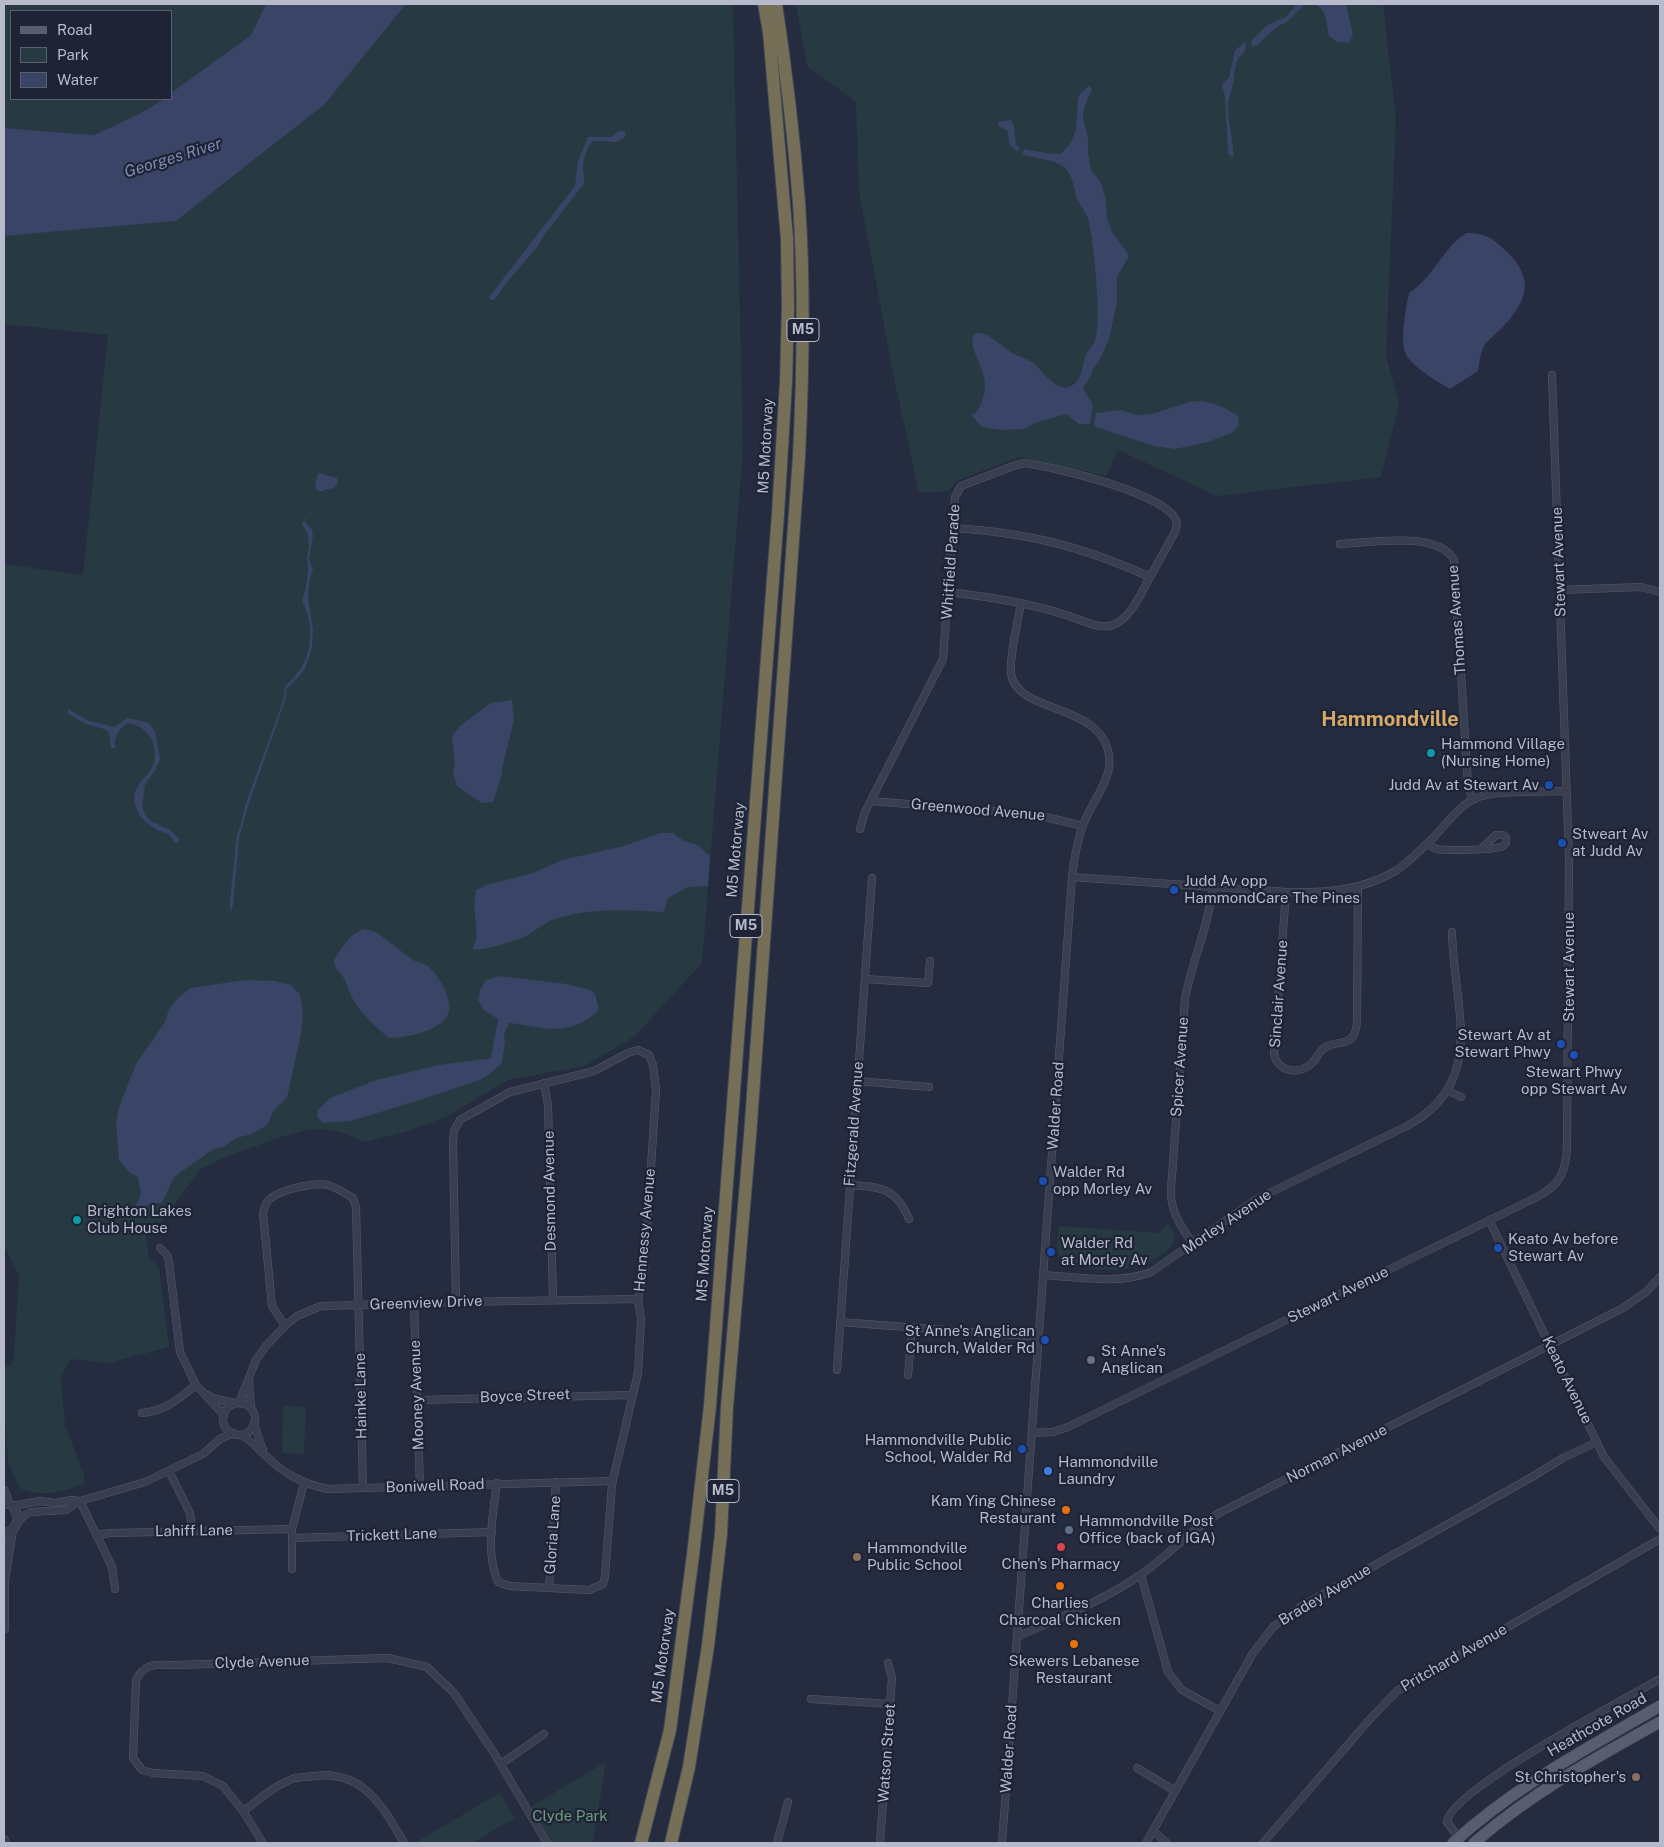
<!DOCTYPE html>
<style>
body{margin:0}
#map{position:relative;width:1664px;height:1847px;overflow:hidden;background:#252c40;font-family:"Public Sans",sans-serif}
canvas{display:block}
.frame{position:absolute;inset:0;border:5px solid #b6baca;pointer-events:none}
.legend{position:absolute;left:10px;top:10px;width:162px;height:90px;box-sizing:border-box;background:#1e2435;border:1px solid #5b6071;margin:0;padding:6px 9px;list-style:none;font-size:15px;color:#b6baca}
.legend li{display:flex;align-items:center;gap:10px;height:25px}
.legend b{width:25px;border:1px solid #5b6071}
</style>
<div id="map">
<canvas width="1664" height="1847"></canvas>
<div class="frame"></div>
<ul class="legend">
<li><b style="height:6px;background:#585e70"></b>Road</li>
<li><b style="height:14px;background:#273941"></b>Park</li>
<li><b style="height:14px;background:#394467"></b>Water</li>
</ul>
</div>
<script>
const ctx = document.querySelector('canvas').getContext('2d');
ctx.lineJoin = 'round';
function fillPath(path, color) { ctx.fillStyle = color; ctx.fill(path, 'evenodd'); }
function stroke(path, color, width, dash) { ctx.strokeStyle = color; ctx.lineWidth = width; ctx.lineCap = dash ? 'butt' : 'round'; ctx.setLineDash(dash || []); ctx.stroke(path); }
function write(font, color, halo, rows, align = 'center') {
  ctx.font = font + ' "Public Sans",sans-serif'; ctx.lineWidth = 4.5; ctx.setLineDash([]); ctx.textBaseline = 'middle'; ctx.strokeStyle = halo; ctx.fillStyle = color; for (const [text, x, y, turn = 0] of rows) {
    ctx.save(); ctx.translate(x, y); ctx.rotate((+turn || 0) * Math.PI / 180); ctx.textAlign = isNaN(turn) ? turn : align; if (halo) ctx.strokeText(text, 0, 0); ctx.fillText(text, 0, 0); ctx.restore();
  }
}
const green = new Path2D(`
 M4 4H266L251 35 171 93V11H11V99H164L137 115 94 135 4 128Z
 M406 4H733L743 449 702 963 635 1036 585 1066 508 1080 448 1116 408 1131 365 1142 340 1132 323 1129 307 1130 278 1138 225 1157 201 1169 161 1222 146 1236 149 1258 159 1268 169 1347 108 1363 70 1359 61 1378 65 1425 84 1475V1484C61 1492 43 1498 19 1488L8 1462 4 1405V1365L11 1366 14 1356 19 1275 4 1246V564L83 575 108 335 4 324V236L176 221 325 104Z
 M796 4H1383L1396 118 1386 356 1399 404 1381 477 1217 496 1118 450 1106 476 1020 457 958 480 948 491 919 493 894 378 859 192 856 102 807 66Z
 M1168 1224C1172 1228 1176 1235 1174 1241 1170 1257 1132 1269 1117 1270 1102 1270 1086 1267 1071 1266 1052 1262 1058 1240 1059 1226L1159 1233Z
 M283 1406 306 1407 304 1454 282 1453Z
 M606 1762 593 1843H551L532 1806Z
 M500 1793 515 1818 472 1843 416 1842Z`);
const water = new Path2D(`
 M266 4H406L325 104 176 221 4 236V128L94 135 137 115 164 99H171V93L251 35Z
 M1297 4H1309L1303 6 1287 22 1278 26 1256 46H1252L1251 41 1267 25 1286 17Z
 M1313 4H1346L1353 35 1349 43 1337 42 1329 36C1326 23 1328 9 1313 4Z
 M1246 42 1245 51C1235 59 1235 70 1233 83 1232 91 1228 98 1228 106 1228 123 1234 140 1233 158L1228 153 1225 97 1222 85 1229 77 1235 50Z
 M1089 86 1092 89 1084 108 1083 118 1088 138V152L1091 170 1101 183 1106 200 1107 218 1112 232 1127 252 1128 258 1117 277V302L1109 339 1099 361 1093 369 1090 377 1083 388 1093 405 1090 424H1079L1066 414 1035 423 1025 429 1001 430 982 427 971 415C977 413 979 409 981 403 996 372 963 350 975 333 988 331 1001 346 1011 352 1017 356 1025 358 1032 362 1042 369 1056 394 1071 386 1083 380 1081 368 1085 357 1087 351 1093 346 1095 341 1102 322 1094 240 1088 219 1086 212 1080 206 1077 199 1074 189 1073 176 1065 168 1058 160 1032 157 1022 155L1024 149 1046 153 1060 154C1083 135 1074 120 1079 95Z
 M1011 120 1014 126 1016 145 1020 147 1018 152 1010 146 1007 130 998 126V122Z
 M622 130 625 132 626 136C611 147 611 139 595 141 588 141 584 159 583 165 582 172 586 177 583 185L544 235 538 246 508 281 494 300H491L489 297 575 186 578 161 588 137H611L617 132Z
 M1466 233C1487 233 1494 239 1509 254 1536 281 1525 304 1501 329 1496 334 1486 341 1483 348 1480 355 1479 364 1478 371L1450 389C1438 382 1409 365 1405 352 1400 338 1406 308 1409 293 1433 278 1443 248 1466 233Z
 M1198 401C1215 403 1223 406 1238 416L1239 426 1231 433 1208 442 1175 449 1154 446 1096 427 1094 424 1096 413 1121 410 1137 415 1152 414 1189 402Z
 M318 473 337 478 338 483 334 488 324 490 304 521 312 530 313 536 309 559 313 570 310 577 308 597 313 630 312 648 305 669 291 685 286 689V698L248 806 239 839 233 905 230 914V900L237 835 241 824 245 806 284 698 285 686C312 664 317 631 302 601L306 587 308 571 307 557 309 547 308 535 302 523 323 491H317L315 484Z
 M512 700 514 720 503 764 502 774 493 802 482 803 457 786 453 772 455 764 452 736 460 726 491 703Z
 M68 709 89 721 115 727 127 718 149 723 155 732 160 760 155 770 145 784 142 807 146 816 151 821 170 830 180 839 177 843H175C173 840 171 837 168 834 165 832 161 832 157 830 148 825 139 818 136 808 129 784 148 781 154 763 159 744 147 726 128 723 118 728 114 737 115 748H111L109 734 107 730 86 724 68 714Z
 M660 833H673L684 841 698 845 710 856 708 886 688 887 668 898 664 912C626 910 587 907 550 921 541 925 533 933 524 937 514 941 482 952 472 949L477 937 474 906 476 890 486 885 533 873 562 860 624 846Z
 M363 929C378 930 384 939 396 947 401 951 406 955 411 959 418 963 426 963 431 969 440 978 451 998 449 1011 445 1031 405 1038 389 1038 377 1028 364 1016 355 1003 350 995 348 985 343 977 339 971 334 969 334 960 342 947 349 935 363 929Z
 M500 976 567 984 591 990 595 994 599 1010C568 1039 544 1027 509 1023L504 1034 505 1041 502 1063 491 1073 480 1080 432 1096 371 1115 350 1121 323 1123 317 1117 318 1110 330 1098 376 1080 439 1065 491 1058 498 1019 484 1010 478 1000 480 990 486 980Z
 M245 980 275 981 291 985 300 995 303 1014 301 1034 287 1098 274 1110 267 1125 252 1134 236 1138 225 1146 212 1150 174 1177 162 1203 149 1204 142 1208H135L141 1194 138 1177 130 1173 119 1160 116 1124 119 1107 136 1064 165 1022 169 1009 178 998 190 988Z`);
const minor = new Path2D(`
 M1340 544C1369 543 1438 530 1454 560L1468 785 1473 800
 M1560 590 1641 587 1660 592
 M949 592C989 597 1030 603 1069 616 1081 620 1100 630 1113 625 1131 618 1141 593 1150 577 1081 546 1029 533 953 528
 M871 801 1033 814 1083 826
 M860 829 865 812 943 659 955 497 961 486 1016 465 1025 463C1053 467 1172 494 1177 523L1175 532 1150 577
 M1427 844C1430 846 1433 848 1437 849 1447 851 1490 850 1500 847 1504 847 1503 846 1506 843V837L1503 835H1496L1482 848
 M1072 877 1286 892C1324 893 1363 891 1397 870 1410 861 1422 848 1434 837 1446 824 1460 805 1476 798 1493 790 1545 792 1567 791
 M1286 892 1274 1054C1278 1072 1298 1075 1311 1064 1316 1060 1318 1053 1323 1049 1336 1037 1356 1052 1357 1020L1358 886
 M865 979 928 983 930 961
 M857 1081 929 1087
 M544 1083 548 1105 553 1299
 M1447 1090 1461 1097
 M850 1185C881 1187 896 1188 909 1219
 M1489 1220 1604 1457 1660 1529
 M1193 1244C1181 1226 1170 1212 1171 1189L1185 999C1192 961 1209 925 1213 887
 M160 1248 167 1255 169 1262 180 1352 196 1385 224 1415
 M1043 1275C1078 1277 1118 1285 1151 1272L1257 1199 1407 1126C1489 1082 1453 1005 1452 932
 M456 1302 453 1142 454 1131 460 1120 510 1092 594 1071 628 1053 638 1050 649 1055 653 1065 656 1090 644 1275 638 1299 641 1319 638 1373 612 1484 605 1576 603 1584 589 1590 509 1586 498 1582C485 1552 493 1515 497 1483
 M414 1304 420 1486
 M840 1322 1039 1337
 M285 1326 272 1306 263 1213C264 1209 265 1205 267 1202 276 1190 314 1182 328 1185 337 1188 345 1193 353 1198L356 1207 363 1488
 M837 1370 872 878
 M908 1375 912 1327
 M249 1382 251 1408
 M207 1395 216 1399 235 1403
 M418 1400 632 1395
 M239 1403 256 1360 266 1346 285 1326 297 1316 321 1306 456 1302 638 1299
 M223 1419a16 16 0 1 1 32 0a16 16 0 1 1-32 0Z
 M142 1413C168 1410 176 1400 196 1385
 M254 1424 263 1450
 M1032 1433 1053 1432 1068 1427 1535 1198C1560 1186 1567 1171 1567 1143L1569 859 1552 375
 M241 1435C251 1440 257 1448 265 1455 284 1474 303 1484 328 1489L613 1481
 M169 1471 190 1513 192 1531
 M80 1501 112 1567 115 1589
 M13 1506 40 1501 56 1503 72 1500 80 1501
 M18 1522 25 1515 31 1512 66 1510 80 1501 145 1482 203 1454 220 1439 233 1433
 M96 1535 111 1533 292 1529
 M292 1538 492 1532
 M292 1569V1529L304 1483
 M1141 1575 1168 1672 1182 1690 1220 1711
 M549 1588 556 1482
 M1017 1637C1056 1619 1105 1600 1140 1575 1168 1556 1191 1529 1221 1512L1623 1308 1646 1292 1660 1277
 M811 1699 890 1704
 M501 1764 544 1734
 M1137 1768 1175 1791
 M243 1811C259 1800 276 1784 295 1778 301 1777 308 1777 314 1776 363 1770 383 1806 404 1843
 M1153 1831 1167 1843
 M1459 1838 1447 1822C1449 1791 1627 1698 1660 1679
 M263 1843 243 1811 223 1786 203 1776 153 1773 142 1770 133 1758 136 1681C144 1662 157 1665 175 1665L388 1658 427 1667 454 1693 494 1753 547 1843
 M777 1843 788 1802
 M880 1843 892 1678 888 1663
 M1002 1843 1072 877C1074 859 1077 842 1083 825 1091 802 1113 780 1109 755 1101 702 1018 715 1011 674 1009 656 1018 622 1021 603
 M1146 1843 1253 1653 1273 1627 1302 1606 1532 1477 1563 1458 1597 1442
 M1263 1843 1370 1719 1397 1691 1660 1539`);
const tertiary = new Path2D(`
 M4 1491 9 1504
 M4 1502 13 1506 18 1517C17 1526 13 1532 4 1533
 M4 1580 12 1530
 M4 1581V1629
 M4 1840 5 1843`);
const primary = new Path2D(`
 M1453 1843C1515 1786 1588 1748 1660 1706
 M1474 1843C1530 1794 1595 1758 1660 1722`);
const motorway = new Path2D(`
 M641 1843 670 1730 693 1555 710 1406 778 514 786 382 788 307 787 239 769 32 764 4
 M671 1843 689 1767 708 1646 721 1534 727 1407 750 1136 799 457C803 373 805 288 799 203 794 137 786 70 776 4`);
const markers = [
 [1431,753,5,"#0f9aa8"],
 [1549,785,5,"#1a4fb4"],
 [1562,843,5,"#1a4fb4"],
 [1174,890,5,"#1a4fb4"],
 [1561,1044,5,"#1a4fb4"],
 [1574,1055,5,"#1a4fb4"],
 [1043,1181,5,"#1a4fb4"],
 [77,1220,5,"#0f9aa8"],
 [1498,1248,5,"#1a4fb4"],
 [1051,1252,5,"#1a4fb4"],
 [1045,1340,5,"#1a4fb4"],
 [1091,1360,5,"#6b7280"],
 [1022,1449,5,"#1a4fb4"],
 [1048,1471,5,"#3f7fe0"],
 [1066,1510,5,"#e8710a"],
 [1069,1530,5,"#5c6f8a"],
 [1061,1547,5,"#e0444e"],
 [857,1557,5,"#8d6e63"],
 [1060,1586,5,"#e8710a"],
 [1074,1644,5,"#e8710a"],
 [1636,1777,5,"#8d6e63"]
];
const shields = [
 [803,330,32],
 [746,926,32],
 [723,1491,32]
];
const shieldNames = [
 ["M5",803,330],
 ["M5",746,926],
 ["M5",723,1491]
];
const streetNames = [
 ["M5 Motorway",766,446,-87],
 ["Whitfield Parade",951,562,-86],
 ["Stewart Avenue",1559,562,-92],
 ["Thomas Avenue",1457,620,-94],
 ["Greenwood Avenue",978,810,5],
 ["M5 Motorway",736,850,-85],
 ["Stewart Avenue",1569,967,-90],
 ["Sinclair Avenue",1279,994,-86],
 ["Spicer Avenue",1180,1067,-86],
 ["Walder Road",1056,1106,-86],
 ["Fitzgerald Avenue",854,1124,-86],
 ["Desmond Avenue",550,1191,-91],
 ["Morley Avenue",1227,1222,-34],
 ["Hennessy Avenue",645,1230,-85],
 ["M5 Motorway",705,1254,-86],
 ["Stewart Avenue",1338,1295,-26],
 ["Greenview Drive",426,1303,-2],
 ["Keato Avenue",1567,1380,64],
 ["Mooney Avenue",417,1395,-92],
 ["Hainke Lane",361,1396,-91],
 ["Boyce Street",525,1396,-2],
 ["Norman Avenue",1337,1454,-27],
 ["Boniwell Road",435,1486,-2],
 ["Lahiff Lane",194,1531,-1],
 ["Trickett Lane",392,1535,-2],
 ["Gloria Lane",553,1535,-86],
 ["Bradey Avenue",1325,1595,-31],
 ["M5 Motorway",663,1656,-82],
 ["Pritchard Avenue",1454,1658,-30],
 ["Clyde Avenue",262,1662,-2],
 ["Heathcote Road",1597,1725,-30],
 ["Walder Road",1009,1749,-86],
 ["Watson Street",887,1753,-86]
];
const poiNames = [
 ["Hammond Village",1441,744],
 ["(Nursing Home)",1441,761],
 ["Judd Av at Stewart Av",1539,785,"right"],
 ["Stweart Av",1572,834],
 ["at Judd Av",1572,851],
 ["Judd Av opp",1184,881],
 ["HammondCare The Pines",1184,898],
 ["Stewart Av at",1551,1035,"right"],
 ["Stewart Phwy",1551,1052,"right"],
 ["Stewart Phwy",1574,1072,"center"],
 ["opp Stewart Av",1574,1089,"center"],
 ["Walder Rd",1053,1172],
 ["opp Morley Av",1053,1189],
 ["Brighton Lakes",87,1211],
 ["Club House",87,1228],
 ["Keato Av before",1508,1239],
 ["Stewart Av",1508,1256],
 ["Walder Rd",1061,1243],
 ["at Morley Av",1061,1260],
 ["St Anne's Anglican",1035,1331,"right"],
 ["Church, Walder Rd",1035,1348,"right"],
 ["St Anne's",1101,1351],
 ["Anglican",1101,1368],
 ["Hammondville Public",1012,1440,"right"],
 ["School, Walder Rd",1012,1457,"right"],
 ["Hammondville",1058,1462],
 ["Laundry",1058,1479],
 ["Kam Ying Chinese",1056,1501,"right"],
 ["Restaurant",1056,1518,"right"],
 ["Hammondville Post",1079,1521],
 ["Office (back of IGA)",1079,1538],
 ["Hammondville",867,1548],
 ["Public School",867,1565],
 ["Chen's Pharmacy",1061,1564,"center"],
 ["Charlies",1060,1603,"center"],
 ["Charcoal Chicken",1060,1620,"center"],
 ["Skewers Lebanese",1074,1661,"center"],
 ["Restaurant",1074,1678,"center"],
 ["St Christopher's",1626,1777,"right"]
];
const parkNames = [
 ["Clyde Park",570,1816]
];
const waterNames = [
 ["Georges River",173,158,-17]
];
const districtNames = [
 ["Hammondville",1390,720]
];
fillPath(green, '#273941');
fillPath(water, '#394467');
stroke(minor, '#545a6a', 8);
stroke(tertiary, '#545a6a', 10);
stroke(primary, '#434859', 12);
stroke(motorway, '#414757', 14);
stroke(minor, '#3a3f50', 7);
stroke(tertiary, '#3a3f50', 9);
stroke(primary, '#585e70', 11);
stroke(motorway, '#766f57', 12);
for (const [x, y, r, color] of markers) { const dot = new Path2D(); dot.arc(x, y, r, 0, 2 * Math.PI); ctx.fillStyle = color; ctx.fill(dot); stroke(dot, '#1e2435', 2); }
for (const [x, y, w] of shields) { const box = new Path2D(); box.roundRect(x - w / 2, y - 11.5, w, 23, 4); ctx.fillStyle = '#1e2435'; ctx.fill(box); stroke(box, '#b6baca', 1); }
write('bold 14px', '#b6baca', null, shieldNames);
write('15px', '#b6baca', '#1e2435', streetNames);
write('15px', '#b6baca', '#1e2435', poiNames, 'left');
write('15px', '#6d9b80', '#1e2435', parkNames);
write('italic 16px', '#7e8bb2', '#1e2435', waterNames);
write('bold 20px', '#d5a967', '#1e2435', districtNames);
</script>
